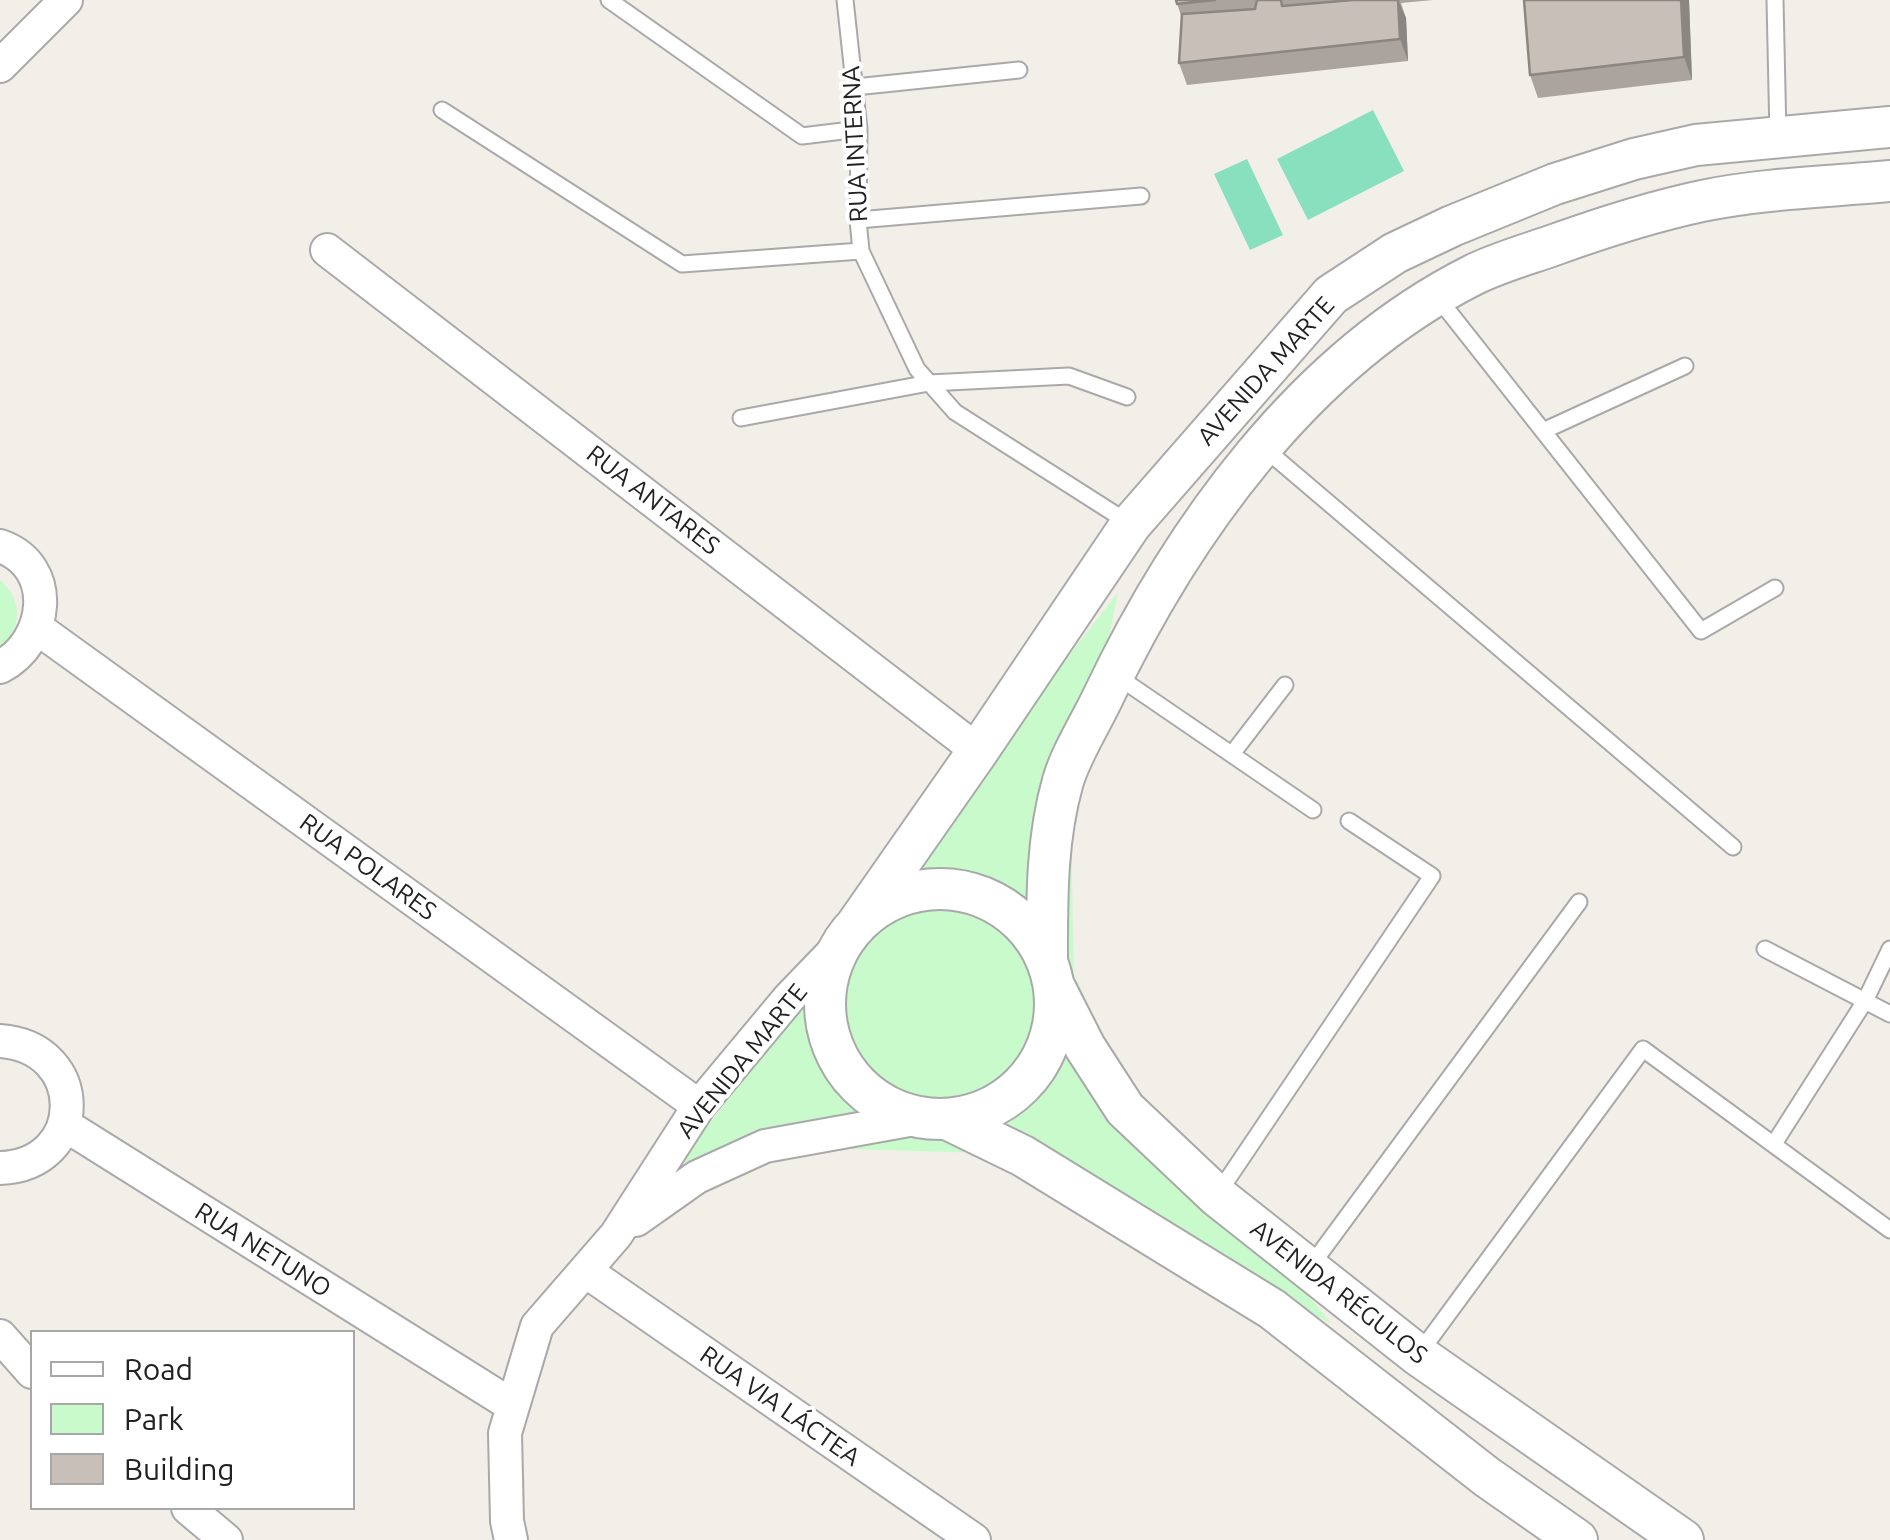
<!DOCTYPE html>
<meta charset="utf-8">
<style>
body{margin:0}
#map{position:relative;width:1890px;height:1540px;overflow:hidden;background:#f2efe9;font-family:Ubuntu,sans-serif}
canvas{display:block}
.legend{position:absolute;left:30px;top:1330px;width:325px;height:180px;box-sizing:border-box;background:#fff;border:2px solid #a7a7a7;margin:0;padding:12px 18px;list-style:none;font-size:30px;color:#222}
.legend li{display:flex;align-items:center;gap:20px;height:50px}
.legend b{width:50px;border:2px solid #a7a7a7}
</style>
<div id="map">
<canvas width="1890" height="1540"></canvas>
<ul class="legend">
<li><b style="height:12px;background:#fff"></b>Road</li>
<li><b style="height:28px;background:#c8facc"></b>Park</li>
<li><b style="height:28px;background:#c7bfb8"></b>Building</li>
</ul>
</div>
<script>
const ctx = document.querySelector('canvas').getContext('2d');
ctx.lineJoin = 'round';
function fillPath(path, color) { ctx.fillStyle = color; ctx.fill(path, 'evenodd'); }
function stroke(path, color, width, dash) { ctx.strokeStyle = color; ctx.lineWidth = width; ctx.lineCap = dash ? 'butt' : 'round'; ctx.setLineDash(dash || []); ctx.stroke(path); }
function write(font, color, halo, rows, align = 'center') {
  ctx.font = font + ' Ubuntu,sans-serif'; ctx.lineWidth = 8; ctx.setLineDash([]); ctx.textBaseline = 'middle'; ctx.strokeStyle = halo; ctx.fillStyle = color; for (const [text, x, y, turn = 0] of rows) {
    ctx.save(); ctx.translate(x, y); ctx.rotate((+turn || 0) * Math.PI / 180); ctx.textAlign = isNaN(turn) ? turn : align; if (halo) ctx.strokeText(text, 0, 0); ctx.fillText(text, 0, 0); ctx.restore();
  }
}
const park = new Path2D(`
 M0 580C24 601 22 628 0 649Z
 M1118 592 1071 829 1074 975 1123 1075 1332 1324 985 1153 847 1149 679 1163Z`);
const pitch = new Path2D(`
 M1373 110 1404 171 1308 220 1277 159Z
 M1247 159 1283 235 1250 250 1214 174Z`);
const service = new Path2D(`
 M609 0 802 136 859 129
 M845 0 859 129 858 220 861 251 917 369 955 412 1129 523
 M1775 0 1778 136
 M855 87 1019 70
 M442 110 682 264 861 251
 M858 220 1141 196
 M1438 298 1701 631 1775 588
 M741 418 929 383 1069 376 1127 397
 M1543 431 1685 366
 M1264 448 1733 847
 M1114 674 1313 810
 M1232 754 1285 685
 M1765 949 1890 1014
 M1777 1139 1865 1001 1890 949
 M1219 1192 1432 876 1349 821
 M1310 1267 1579 902
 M1418 1355 1643 1049 1890 1230`);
const minor = new Path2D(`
 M0 66 66 0
 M327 250 978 751
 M0 546C58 566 49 642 0 667
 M37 628 699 1106
 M0 1041C89 1047 89 1165 0 1168
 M65 1125 513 1406
 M636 1220 697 1177 765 1146 920 1118
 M587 1272 974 1540
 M0 1336 32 1372
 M188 1508 226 1540
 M511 1540 507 1521 505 1433 537 1326 616 1235 699 1106 789 998 842 943`);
const tertiary = new Path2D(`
 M825 1004a115 115 0 1 1 230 0a115 115 0 1 1-230 0Z
 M855 927 978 751 1131 524 1331 295 1395 253 1452 226 1555 184 1634 159 1696 145 1890 127
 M1047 961C1047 901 1046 840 1063 781 1071 754 1089 726 1102 699 1181 532 1304 360 1473 275 1497 263 1525 255 1551 246 1601 228 1650 212 1702 201 1764 188 1828 187 1890 181
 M1054 986 1085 1047 1125 1109 1217 1196 1418 1355 1683 1540
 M947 1119 1023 1156 1272 1309 1487 1477 1577 1540`);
const wall = new Path2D(`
 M1176 0H1433L1401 3 1406 18 1408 61 1187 85 1179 63 1182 19Z
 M1524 0H1689L1692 80 1538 98 1530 75Z`);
const shadedWall = new Path2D(`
 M1398 0 1406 18 1408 61 1400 39Z
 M1681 0H1689L1692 80 1684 57Z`);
const building = new Path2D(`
 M1176 0H1215L1177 4Z
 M1257 0H1281L1282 6 1353 0H1398L1400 39 1179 63 1182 14 1255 9Z
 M1524 0H1681L1684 57 1530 75Z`);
const streetNames = [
 ["RUA INTERNA",855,144,-93],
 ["AVENIDA MARTE",1266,371,-48],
 ["RUA ANTARES",653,500,38],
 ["RUA POLARES",368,867,36],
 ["AVENIDA MARTE",742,1061,-51],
 ["RUA NETUNO",263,1250,32],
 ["AVENIDA RÉGULOS",1339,1292,38],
 ["RUA VIA LÁCTEA",780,1406,35]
];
fillPath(park, '#c8facc');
fillPath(pitch, '#88e0be');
stroke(service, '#a9a9a9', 19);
stroke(minor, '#a9a9a9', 36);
stroke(tertiary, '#a9a9a9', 44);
stroke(service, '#fff', 15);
stroke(minor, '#fff', 32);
stroke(tertiary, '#fff', 40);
fillPath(wall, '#aba49e');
fillPath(shadedWall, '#8b8681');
fillPath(building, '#c7bfb8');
stroke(building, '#8b8681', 2.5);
write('25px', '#222', '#fff', streetNames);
</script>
